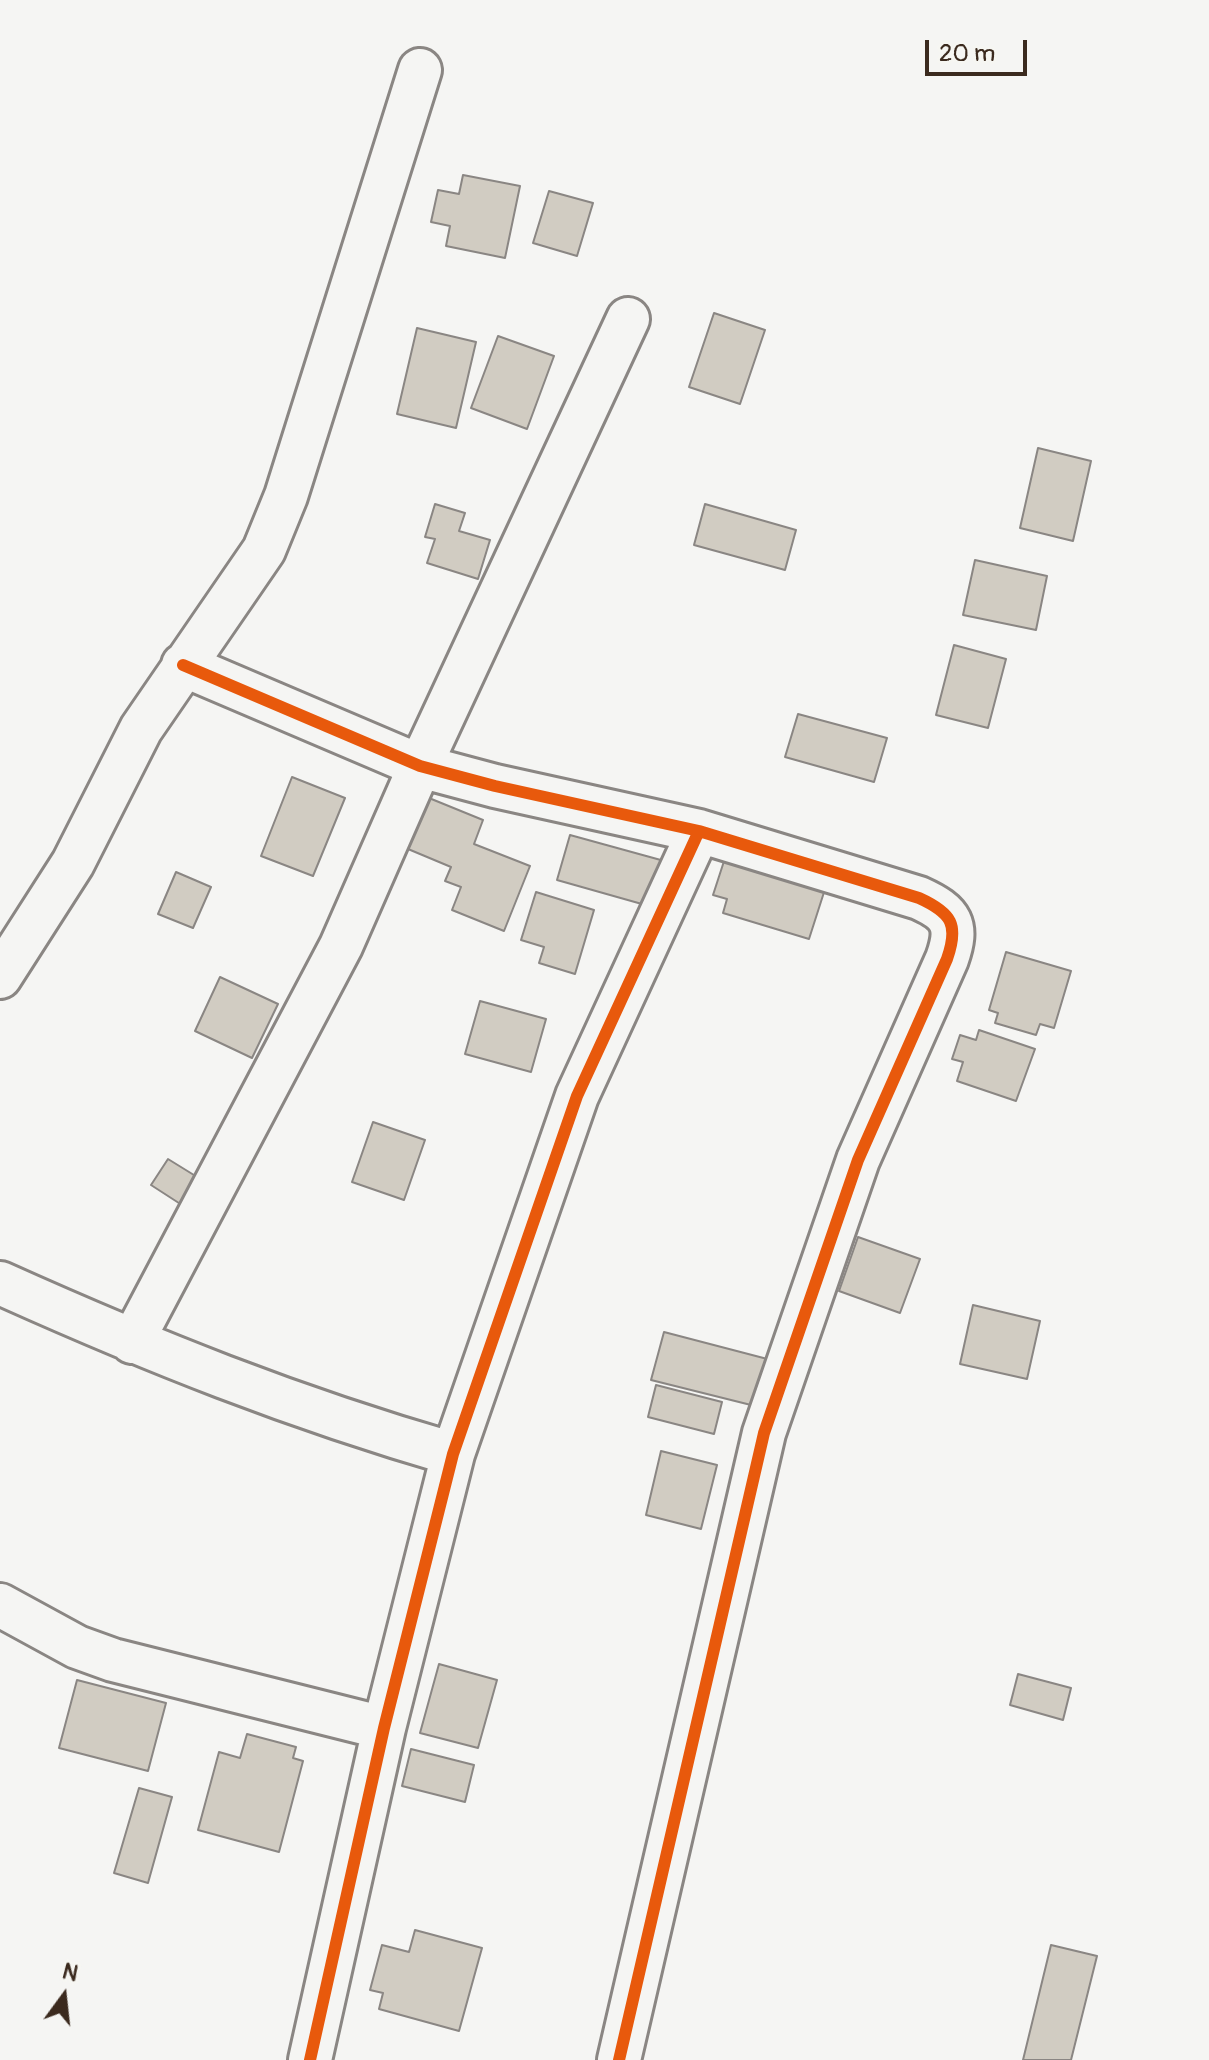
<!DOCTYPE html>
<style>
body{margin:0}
#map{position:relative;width:1209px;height:2060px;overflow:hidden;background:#f5f5f3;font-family:Pangolin,sans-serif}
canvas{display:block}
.north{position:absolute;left:24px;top:1956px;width:80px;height:80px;-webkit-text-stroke:6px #f6f6f2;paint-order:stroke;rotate:15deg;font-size:22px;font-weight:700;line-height:32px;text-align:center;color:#3b2a1e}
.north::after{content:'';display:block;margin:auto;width:28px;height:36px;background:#3b2a1e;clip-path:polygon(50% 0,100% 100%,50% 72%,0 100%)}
.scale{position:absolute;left:925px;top:40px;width:102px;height:36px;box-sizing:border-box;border:4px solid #3b2a1e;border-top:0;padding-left:10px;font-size:24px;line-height:28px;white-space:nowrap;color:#3b2a1e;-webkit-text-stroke:6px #f6f6f2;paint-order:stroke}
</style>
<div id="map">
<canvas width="1209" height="2060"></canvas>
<div class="north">N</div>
<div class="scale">20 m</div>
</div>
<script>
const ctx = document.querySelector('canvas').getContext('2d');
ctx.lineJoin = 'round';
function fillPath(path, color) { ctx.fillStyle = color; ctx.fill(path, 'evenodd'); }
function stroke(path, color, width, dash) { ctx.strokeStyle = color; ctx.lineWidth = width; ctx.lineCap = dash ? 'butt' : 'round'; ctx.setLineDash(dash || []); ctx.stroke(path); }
const building = new Path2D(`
 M463 175 520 186 505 258 446 246 450 226 431 222 438 190 459 194Z
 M549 191 593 203 577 256 533 243Z
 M714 313 765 330 740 404 689 387Z
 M417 328 476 342 456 428 397 414Z
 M498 336 554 356 527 429 471 408Z
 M1038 448 1091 461 1073 541 1020 528Z
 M435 504 465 513 459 531 490 540 478 579 427 563 435 539 425 537Z
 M705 504 796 530 785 570 694 545Z
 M975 560 1047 576 1036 630 963 615Z
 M954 645 1006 659 988 728 936 715Z
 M798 714 887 738 874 782 785 757Z
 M292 777 345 798 313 876 261 856Z
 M429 798 483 820 474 844 530 866 504 931 452 910 461 887 445 881 451 867 408 849Z
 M570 835 668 862 656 908 557 880Z
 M726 855 826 886 809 939 723 913 727 899 713 895Z
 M176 872 211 887 193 928 158 914Z
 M536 892 594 910 575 974 539 963 544 947 521 940Z
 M1006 952 1071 971 1054 1028 1040 1024 1036 1035 995 1023 998 1013 989 1010Z
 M220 977 278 1004 252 1058 195 1031Z
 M480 1001 546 1019 531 1072 465 1054Z
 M979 1030 1035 1049 1016 1101 957 1081 963 1062 952 1059 960 1035 976 1040Z
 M373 1122 425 1140 404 1200 352 1182Z
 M168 1159 202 1180 185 1207 151 1185Z
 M858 1237 920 1259 900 1313 839 1291Z
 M973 1305 1040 1321 1027 1379 960 1364Z
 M664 1332 775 1361 763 1408 651 1380Z
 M656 1385 722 1402 714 1434 648 1417Z
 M661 1451 717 1465 701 1529 646 1515Z
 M439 1664 497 1680 478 1748 420 1733Z
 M1018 1674 1071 1688 1063 1720 1010 1705Z
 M77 1680 166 1703 148 1771 59 1748Z
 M247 1734 296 1747 293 1758 303 1761 279 1852 198 1830 219 1752 240 1758Z
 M411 1749 474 1765 465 1802 402 1786Z
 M139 1788 172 1797 148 1883 114 1873Z
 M415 1930 482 1948 459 2031 379 2009 383 1993 370 1990 382 1945 409 1952Z
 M1051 1945 1097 1956 1071 2060H1023Z`);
const minor = new Path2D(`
 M183 665 420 766 495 786 699 831 919 898C952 913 959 925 947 959L858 1160 764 1433 619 2060
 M0 977 73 863 141 729 264 550 286 496 420 70
 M0 1283C151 1351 294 1408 453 1454
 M132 1342 341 946 420 766 628 319
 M0 1605 77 1647 113 1660 384 1728
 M310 2060 384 1728 453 1454 577 1096 699 831`);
const cycleway = new Path2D(`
 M183 665 420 766 495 786 699 831 919 898C952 913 959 925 947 959L858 1160 764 1433 619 2060
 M310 2060 384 1728 453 1454 577 1096 699 831`);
fillPath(building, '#d1ccc2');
stroke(building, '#8a8683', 2);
stroke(minor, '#8a8683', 48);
stroke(minor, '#f5f5f3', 42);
stroke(cycleway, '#e8590c', 12);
</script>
